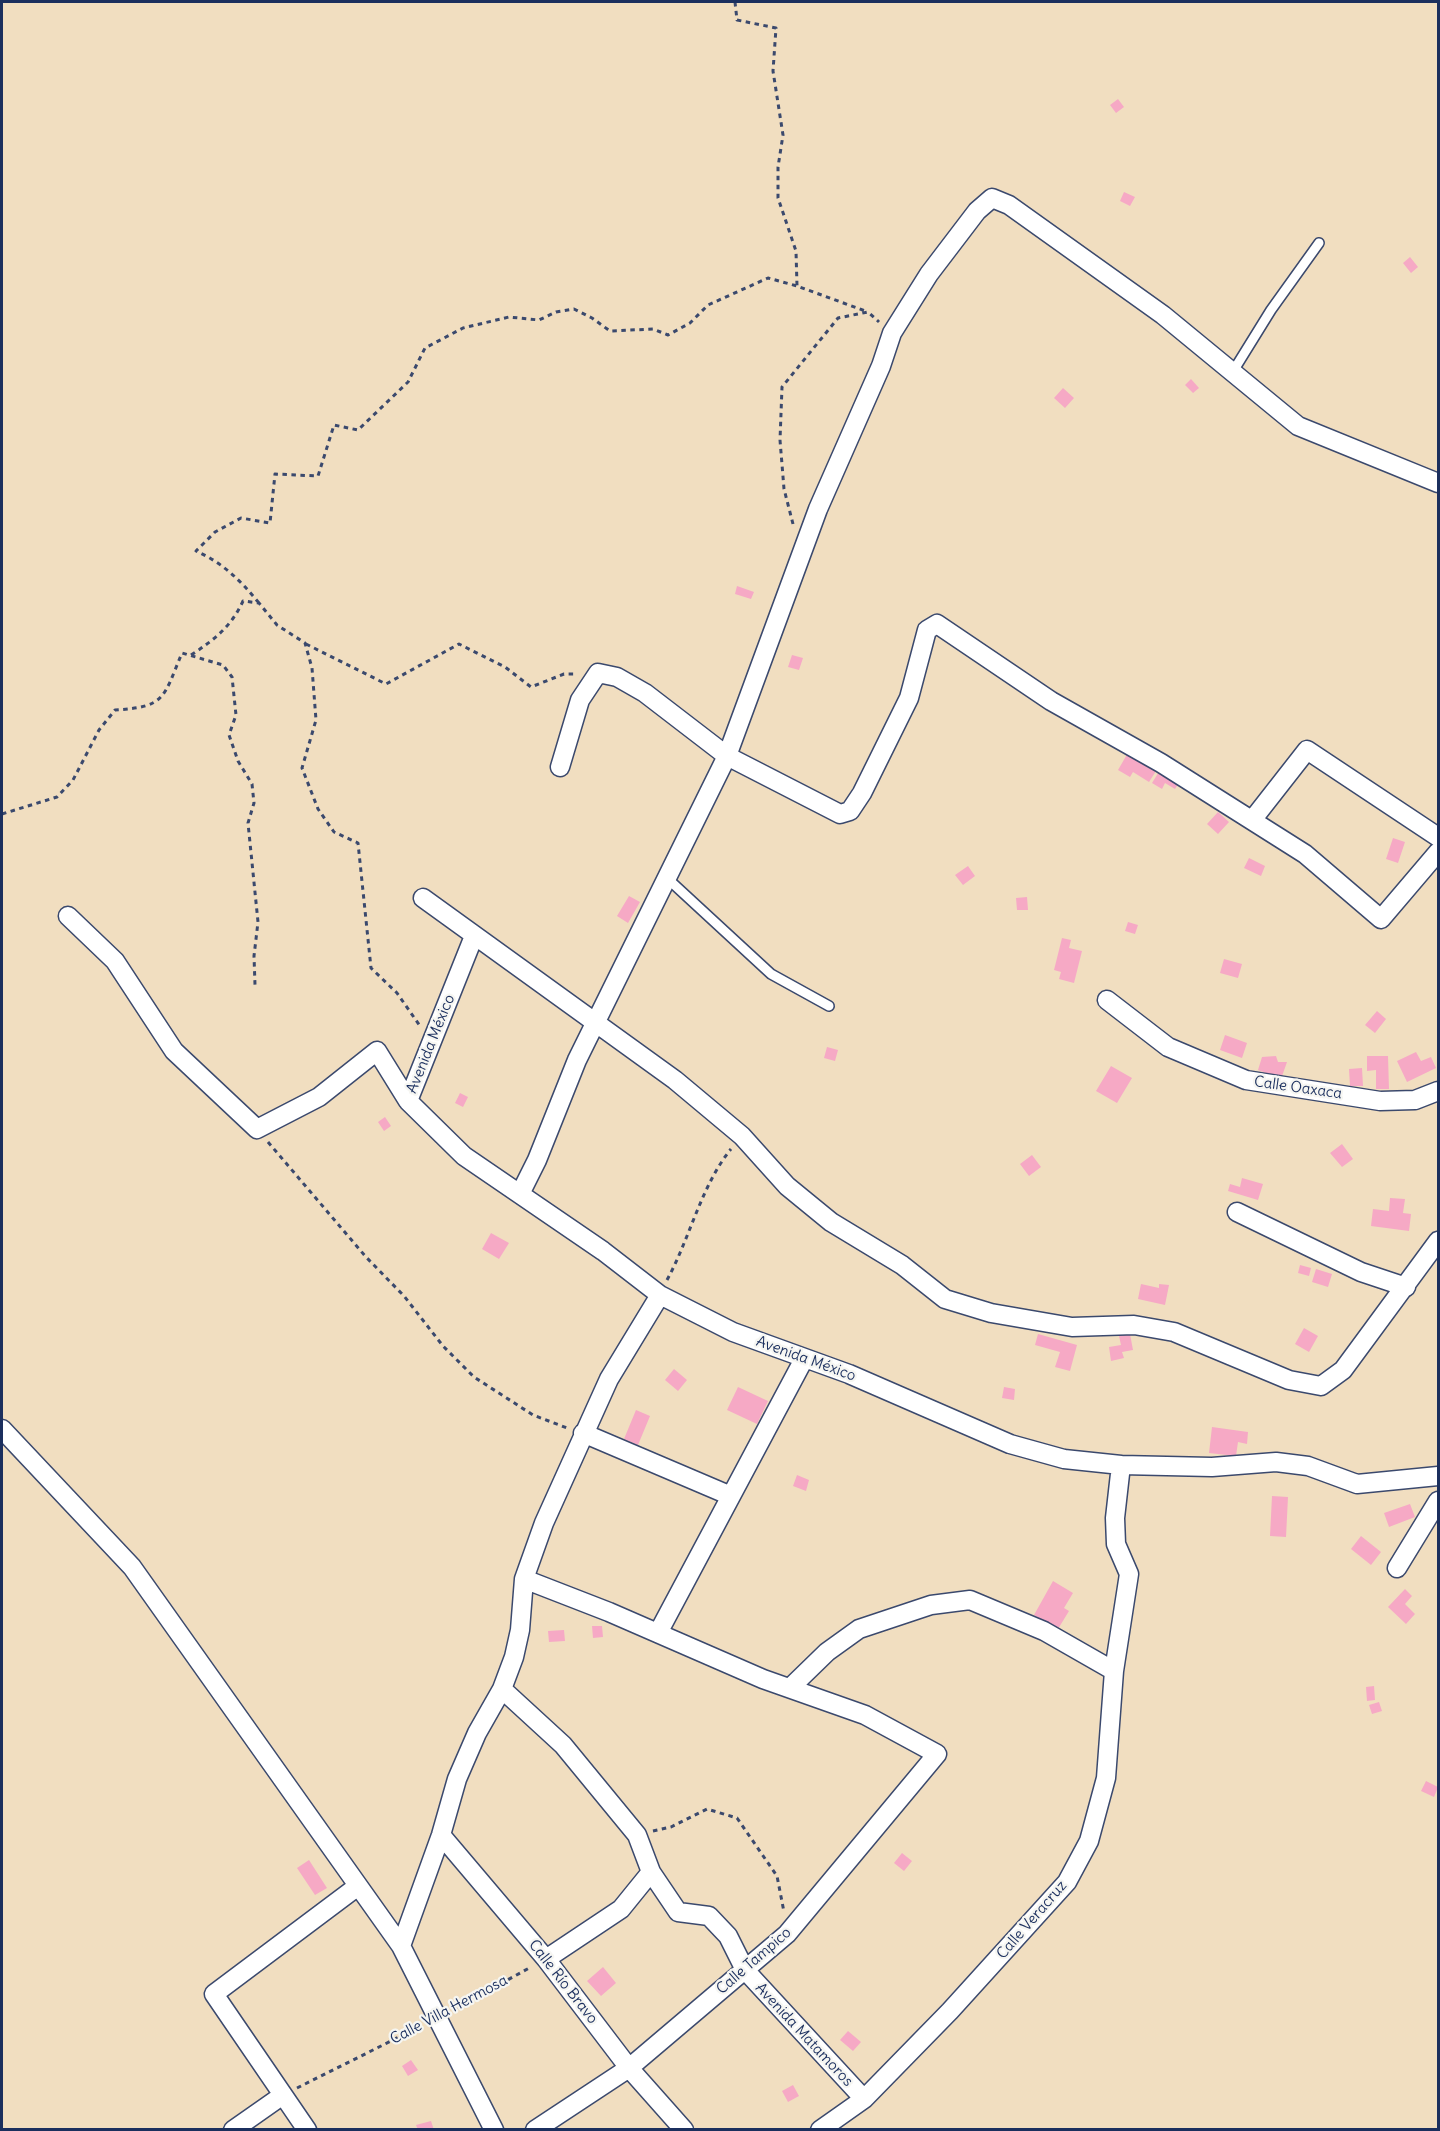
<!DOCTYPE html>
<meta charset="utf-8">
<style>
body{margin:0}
#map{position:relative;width:1440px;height:2131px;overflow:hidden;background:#f1dec0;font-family:Delius,sans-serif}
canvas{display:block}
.frame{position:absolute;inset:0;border:3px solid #1b2f5e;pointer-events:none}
</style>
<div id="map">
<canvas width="1440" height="2131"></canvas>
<div class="frame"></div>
</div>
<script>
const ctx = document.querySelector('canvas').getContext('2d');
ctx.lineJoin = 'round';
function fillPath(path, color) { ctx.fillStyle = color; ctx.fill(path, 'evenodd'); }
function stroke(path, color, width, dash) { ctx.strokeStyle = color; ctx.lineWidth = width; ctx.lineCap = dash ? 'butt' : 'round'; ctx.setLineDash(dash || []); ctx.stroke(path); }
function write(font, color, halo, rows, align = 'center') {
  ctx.font = font + ' Delius,sans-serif'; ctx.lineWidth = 4.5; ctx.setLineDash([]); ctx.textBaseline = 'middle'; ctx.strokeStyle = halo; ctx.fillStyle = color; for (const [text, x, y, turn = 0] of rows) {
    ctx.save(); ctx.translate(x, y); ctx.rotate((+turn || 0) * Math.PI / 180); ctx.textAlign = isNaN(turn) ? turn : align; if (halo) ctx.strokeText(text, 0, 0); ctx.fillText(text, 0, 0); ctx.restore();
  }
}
const building = new Path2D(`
 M1118 99 1124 107 1116 113 1110 105Z
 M1124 192 1135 197 1130 206 1120 201Z
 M1410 257 1418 267 1411 273 1403 263Z
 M1191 379 1199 388 1193 393 1185 385Z
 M1063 388 1074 398 1065 408 1054 398Z
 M737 586 754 592 751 599 735 594Z
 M792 655 803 658 799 670 788 667Z
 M1129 751 1158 768 1149 782 1133 772 1130 777 1118 770Z
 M1160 770 1180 781 1175 789 1165 783 1162 789 1152 783Z
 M1218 812 1229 822 1218 834 1207 824Z
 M1393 838 1405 842 1398 863 1386 859Z
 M1249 858 1265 866 1261 876 1244 868Z
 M968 866 975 876 963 885 955 875Z
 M629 896 640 902 628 923 617 916Z
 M1027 897 1028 910H1017L1016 898Z
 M1128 922 1138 925 1135 934 1125 931Z
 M1062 938 1071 940 1069 948 1082 951 1074 983 1059 979 1061 972 1054 970Z
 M1224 959 1242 964 1238 978 1220 973Z
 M1377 1011 1386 1019 1375 1033 1365 1025Z
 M1225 1035 1247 1043 1242 1058 1220 1050Z
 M827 1047 838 1050 835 1061 824 1058Z
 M1416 1052 1421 1061 1431 1057 1436 1068 1407 1082 1397 1061Z
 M1276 1056 1278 1062H1287L1281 1079 1258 1070 1262 1057Z
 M1367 1056H1388L1389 1089H1376V1070L1367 1071Z
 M1111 1066 1132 1078 1117 1103 1096 1091Z
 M1362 1068 1363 1086H1350L1349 1069Z
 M460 1093 468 1097 463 1107 455 1103Z
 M385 1117 391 1126 384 1131 378 1122Z
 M1342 1144 1353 1159 1342 1167 1330 1153Z
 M1032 1155 1041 1167 1029 1176 1020 1164Z
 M1242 1178 1263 1184 1258 1200 1228 1191 1230 1184 1240 1187Z
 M1390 1198 1405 1199 1403 1213 1411 1214 1409 1231 1371 1226 1373 1209 1389 1211Z
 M491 1233 509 1243 499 1259 482 1249Z
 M1300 1265 1311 1268 1309 1276 1298 1273Z
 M1316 1269 1332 1274 1328 1287 1312 1282Z
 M1141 1284 1159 1288V1284L1169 1285 1165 1305 1138 1299Z
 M1304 1328 1318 1336 1309 1352 1295 1344Z
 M1038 1334 1077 1345 1070 1371 1055 1367 1060 1352 1035 1345Z
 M1130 1334 1133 1350 1122 1352 1124 1358 1111 1361 1109 1347 1121 1345 1119 1336Z
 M674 1369 687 1380 678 1391 665 1380Z
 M738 1387 768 1401 757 1424 727 1410Z
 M1004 1387 1015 1389 1014 1400 1002 1398Z
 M636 1410 650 1416 638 1445 624 1439Z
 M1212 1427 1248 1432 1247 1444 1238 1442 1236 1456 1209 1453Z
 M797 1475 809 1480 806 1491 793 1486Z
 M1272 1496 1288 1497 1286 1537 1270 1536Z
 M1410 1504 1415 1517 1389 1527 1384 1513Z
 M1361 1536 1381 1552 1371 1565 1351 1549Z
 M1053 1581 1073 1593 1064 1608 1069 1611 1058 1629 1034 1615Z
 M1405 1589 1412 1596 1405 1604 1415 1614 1406 1624 1388 1607Z
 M592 1626H602L603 1637 593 1638Z
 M564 1630 565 1641 549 1642 548 1631Z
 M1374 1686 1375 1700 1367 1701 1366 1687Z
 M1379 1702 1382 1711 1372 1714 1369 1705Z
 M1426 1781 1438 1787 1434 1797 1421 1791Z
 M902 1853 912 1861 904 1871 894 1863Z
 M309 1860 327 1888 315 1895 297 1868Z
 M603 1967 616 1983 601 1996 587 1981Z
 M848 2031 861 2042 853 2051 840 2040Z
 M411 2060 418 2070 408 2076 402 2066Z
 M793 2085 799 2096 788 2102 782 2091Z
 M431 2121 434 2130H418L416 2125Z`);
const path = new Path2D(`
 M735 2 737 20 776 28 773 71 783 135 778 167V198L796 251 797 286
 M793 524 784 489 780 440 782 387 838 318 868 312 879 322
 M259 603C240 580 223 563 196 551L215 532 241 518 270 523 275 474 318 476 334 425 358 430 408 382 425 348 463 328 509 317 539 320 556 312 574 309 592 318 610 331 653 329 668 335 690 323 708 305 768 278 797 286 868 312
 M306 644 386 684 459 644 505 667 531 687 564 674H577
 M191 655C214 640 231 627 243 601L259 603 277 625 305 643 312 668 316 720 302 768 318 809 334 832 358 843 371 968 397 993 420 1026
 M2 814 57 797 73 780 99 730 115 710C166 707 163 698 182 653L223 665 232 677 236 715 229 735 238 761 252 784 254 803 248 823 258 922 254 956 255 985
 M268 1142 366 1257 404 1296 443 1346 474 1377 533 1415 567 1428
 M667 1280C690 1238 701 1186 731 1149
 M653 1831 671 1827 707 1809 737 1818 777 1876 784 1912
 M453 2010 531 1967
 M297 2088 423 2025`);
const service = new Path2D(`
 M1232 373 1271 310 1319 243
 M668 879 771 974 829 1006`);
const minor = new Path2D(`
 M560 767 580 700 598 673 617 677 645 693 727 756 840 814 850 811 862 793 909 698 927 630 937 624 1051 701 1161 763 1305 854 1381 919 1438 852
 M1253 819 1307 750 1438 837
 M423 898 675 1080 742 1136 787 1186 831 1222 902 1265 945 1299 991 1313 1072 1327 1134 1325 1174 1332 1289 1380 1321 1386 1343 1370 1438 1241
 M68 916 115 961 174 1051 257 1129 319 1097 377 1051 408 1101
 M474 936 408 1101 464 1156 603 1251 660 1295 733 1332 849 1374 1010 1444 1064 1459 1121 1465 1212 1467 1276 1462 1308 1466 1357 1484 1438 1476
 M1107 1000 1168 1047 1246 1080 1380 1101 1415 1100 1438 1091
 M521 1192 537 1160 577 1060 727 756 818 509 881 366 892 333 929 274 977 211 992 198 1009 205 1163 315 1298 426 1438 483
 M1237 1212 1361 1272 1406 1287
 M2 1429 132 1567 401 1946
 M583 1433 731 1496
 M1397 1568 1438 1501
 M524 1579 609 1612 763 1679 865 1715 937 1754 787 1934 629 2068 535 2130
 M658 1633 804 1359
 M790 1688 827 1652 859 1629 931 1605 970 1600 1044 1631 1114 1671
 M502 1689 563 1745 637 1835 651 1872 678 1912 709 1916 728 1936 745 1970 864 2099
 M441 1835 546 1959 629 2068 684 2130
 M546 1959 621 1909 651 1872
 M233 2130 283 2095
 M307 2130 214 1994 358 1886
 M494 2130 401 1946 441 1835 457 1779 477 1733 502 1689 514 1657 520 1630 524 1579 544 1523 609 1379 660 1295
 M820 2130 864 2099 950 2011 1067 1882 1089 1841 1106 1778 1114 1671 1129 1574 1116 1544 1115 1518 1121 1465`);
const streetNames = [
 ["Avenida México",431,1044,-68],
 ["Calle Oaxaca",1298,1088,8],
 ["Avenida México",806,1359,20],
 ["Calle Veracruz",1032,1920,-49],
 ["Calle Tampico",754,1961,-41],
 ["Calle Río Bravo",563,1982,52],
 ["Calle Villa Hermosa",449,2010,-28],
 ["Avenida Matamoros",804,2035,47]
];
fillPath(building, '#f6a9c5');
stroke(service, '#3b496d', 12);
stroke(minor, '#3b496d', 21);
stroke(path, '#3b496d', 3, [4.5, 4.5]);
stroke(service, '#fff', 9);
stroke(minor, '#fff', 18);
write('15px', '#1b2f5e', '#f6f6f2', streetNames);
</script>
